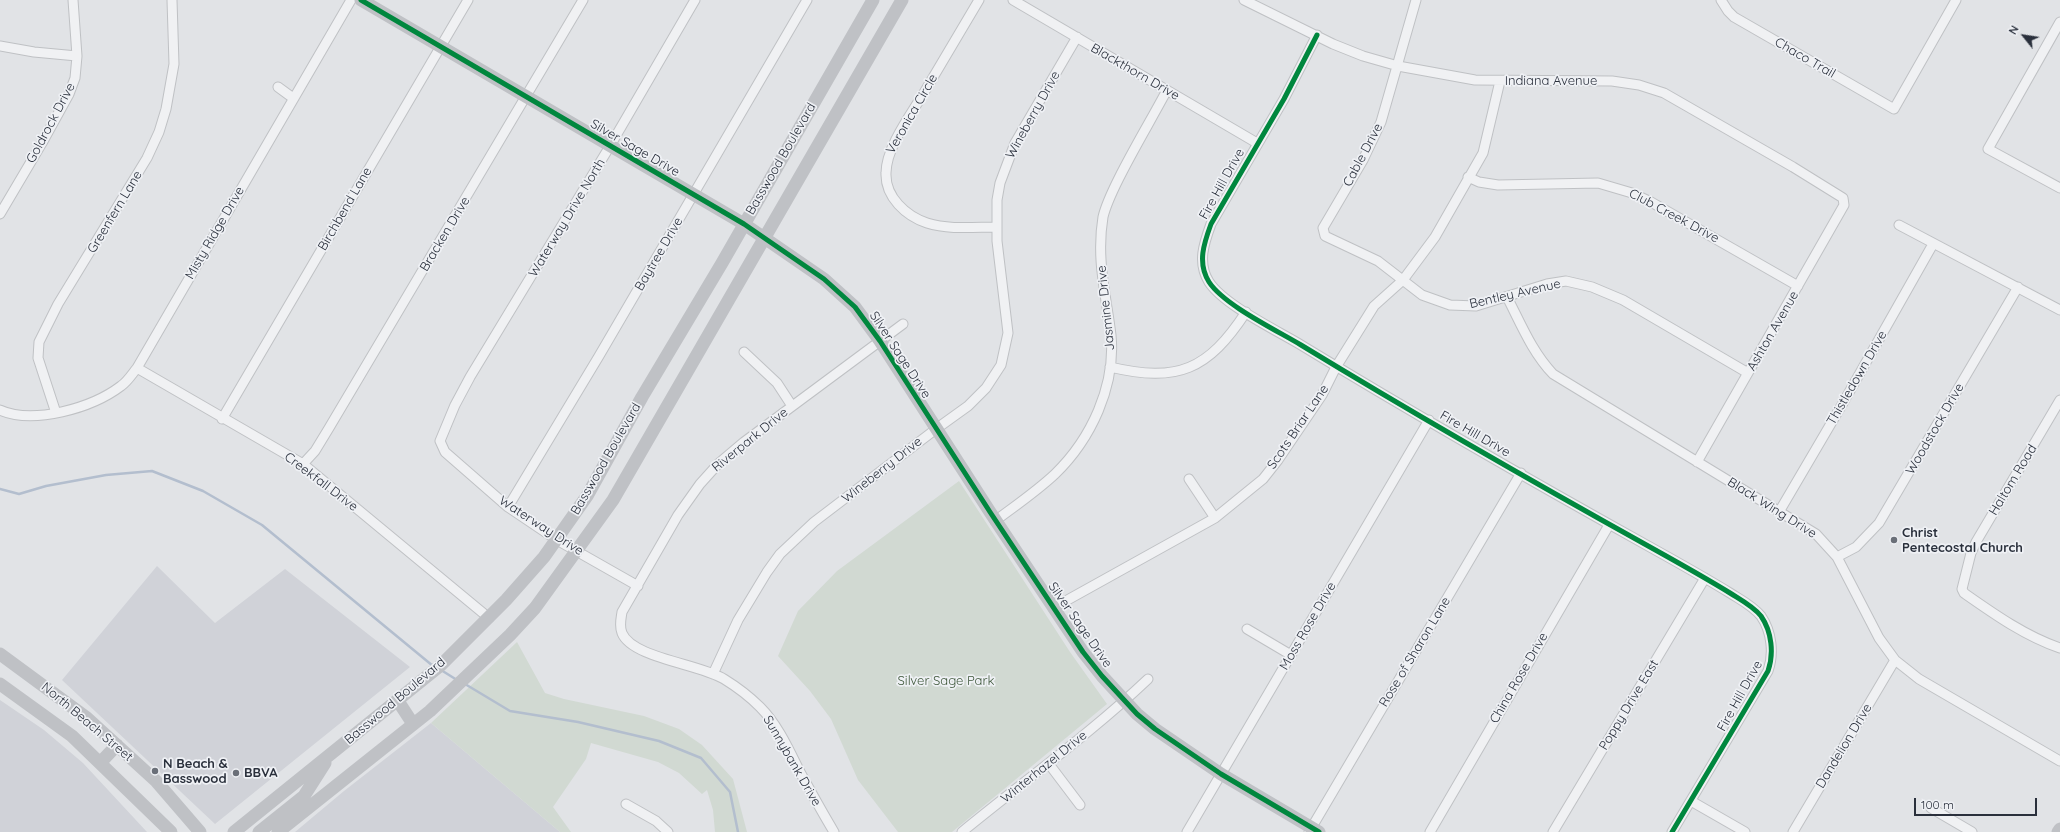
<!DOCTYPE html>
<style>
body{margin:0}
#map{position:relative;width:2060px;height:832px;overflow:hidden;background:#e1e3e6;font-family:Quicksand,sans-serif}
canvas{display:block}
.north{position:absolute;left:2004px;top:16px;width:40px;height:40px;-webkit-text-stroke:3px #eff1f5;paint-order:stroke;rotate:300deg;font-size:11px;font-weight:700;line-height:16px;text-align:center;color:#2a303c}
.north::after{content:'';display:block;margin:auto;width:14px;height:18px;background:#2a303c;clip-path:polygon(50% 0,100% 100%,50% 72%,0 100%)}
.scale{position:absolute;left:1914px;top:798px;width:123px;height:18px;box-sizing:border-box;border:2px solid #2a303c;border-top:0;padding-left:5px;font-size:12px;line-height:14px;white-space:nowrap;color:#2a303c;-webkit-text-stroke:3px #eff1f5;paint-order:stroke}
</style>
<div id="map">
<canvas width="2060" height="832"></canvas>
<div class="north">N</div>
<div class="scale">100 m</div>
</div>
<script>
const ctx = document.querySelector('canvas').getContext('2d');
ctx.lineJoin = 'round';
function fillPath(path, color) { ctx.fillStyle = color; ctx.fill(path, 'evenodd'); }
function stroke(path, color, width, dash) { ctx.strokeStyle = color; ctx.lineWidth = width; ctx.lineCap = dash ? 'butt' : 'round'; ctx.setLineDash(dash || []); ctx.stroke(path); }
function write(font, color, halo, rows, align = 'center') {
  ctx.font = font + ' Quicksand,sans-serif'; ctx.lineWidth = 3.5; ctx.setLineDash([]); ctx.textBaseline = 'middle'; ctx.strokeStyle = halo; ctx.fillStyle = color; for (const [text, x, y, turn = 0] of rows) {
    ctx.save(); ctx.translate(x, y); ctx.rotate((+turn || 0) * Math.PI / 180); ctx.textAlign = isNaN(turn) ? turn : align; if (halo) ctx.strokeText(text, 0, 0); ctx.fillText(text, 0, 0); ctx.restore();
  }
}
const built = new Path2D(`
 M157 566 215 623 285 569 410 667 215 824 62 680Z
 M0 700 44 730 83 763 147 832H0Z
 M431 723 560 832H295L344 791Z`);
const green = new Path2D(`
 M959 481 1070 652 1107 704 952 832H898L858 780 831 719 810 691 778 656 798 611 837 571Z
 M517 642 545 693 564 699 644 716 679 729 702 745 733 779 747 832H715L713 810 707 790 702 794 679 773 658 762 591 743 586 759 553 807 571 832H560L431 723Z`);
const stream = new Path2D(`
 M0 489 19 494 46 486 106 475 152 471 203 491 262 525 433 666
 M441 670 457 680
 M465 684 510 711 578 722 659 741 701 758 730 792 738 832`);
const street = new Path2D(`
 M979 0C961 30 943 61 925 91 912 113 886 147 886 173 885 197 906 216 927 223 949 230 975 227 997 227
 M1013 0 1257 143
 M1244 0 1333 44 1363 56 1398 66 1475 80 1612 81 1639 85 1664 93 1793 167 1843 198 1844 205 1697 462
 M1416 0 1381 122 1363 160 1323 228 1325 236 1378 261 1422 295 1450 305 1476 306 1547 284 1566 281 1592 287 1623 300 1748 373
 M1721 0 1728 11 1734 17 1894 109 1956 0
 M2060 22 1988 149 2060 188
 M1317 35 1284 99 1211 224C1204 243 1197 263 1209 282 1224 305 1276 330 1301 345 1416 415 1533 482 1650 547 1677 562 1704 577 1730 593 1741 600 1753 606 1761 616 1772 632 1774 654 1768 671L1672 832
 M0 46 34 52 77 56
 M278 87 293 98
 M1468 177 1479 182 1498 185 1598 183 1632 193 1651 202 1798 286
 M0 214 42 143 69 94 75 78 77 56 73 0
 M1899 225 2060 310
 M1507 297C1521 324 1532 352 1553 374L1816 534 1837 557 1879 638 1895 660 1919 679 2060 761
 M744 352 777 383 792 406
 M1110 367C1178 383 1208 370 1246 312
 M137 368 303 464 489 618
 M2060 400 1976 542 1971 553 1962 589 1964 593C1994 614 2025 636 2060 648
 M0 410C33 425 92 408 121 386 128 381 132 374 137 368L351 0
 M56 413 38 358 39 342 58 304 147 158 159 132 166 109 174 64 172 0
 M222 419 468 0
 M303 464 315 451 329 428 583 0
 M1189 479 1215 518
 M508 507 599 356 807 0
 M1779 512 1843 403 1933 244
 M995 521C1015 506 1037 491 1055 474 1091 439 1116 386 1111 335 1106 294 1096 259 1103 217 1106 204 1113 190 1119 178 1134 148 1151 120 1167 90
 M1837 557 1856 547 1879 523 2018 287
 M638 586 557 540 508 507 445 452 440 441 455 405 470 377 610 146 695 0
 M1053 608 1215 518 1263 479 1278 460 1322 395 1336 367 1374 306 1403 280 1435 237 1483 153 1500 81
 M1247 629 1291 655
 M713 674 738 620 767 572 780 554 814 522 936 429 968 406 986 388 1001 365 1008 333 997 241V200L1000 183 1015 143 1077 37
 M1049 764 1080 805
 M1691 801 1745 832
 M626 804 656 821 668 832
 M1931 808 1972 832
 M834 832C822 812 811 792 800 772 789 750 778 725 760 707 750 697 737 687 724 679 700 664 632 658 622 633 619 626 621 619 622 612L678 515 700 484 718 464 744 442 903 324
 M962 832C1024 781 1090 734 1148 679
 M1187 832 1429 420
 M1309 832 1521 473
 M1430 832 1609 525
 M1553 832 1705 578
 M1793 832 1895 660`);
const secondary = new Path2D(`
 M361 0 744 224 824 279 855 307 880 341 990 512 1083 652 1102 676 1137 714 1155 729 1221 774 1319 832
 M0 654 87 718 156 781 200 832
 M0 684 72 736 171 832
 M398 701 413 724
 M100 763 117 745
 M234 832 441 665 506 600 544 557 587 496 642 397 722 263 873 0
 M259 832 304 796 325 763
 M278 832 430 711 510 635 535 608 613 500 902 0
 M2058 832 2060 829`);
const cycleway = new Path2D(`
 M361 0 744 224 824 279 855 307 880 341 990 512 1083 652 1102 676 1137 714 1155 729 1221 774 1319 832
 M1317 35 1284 99 1211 224C1204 243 1197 263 1209 282 1224 305 1276 330 1301 345 1416 415 1533 482 1650 547 1677 562 1704 577 1730 593 1741 600 1753 606 1761 616 1772 632 1774 654 1768 671L1672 832`);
const markers = [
 [1894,540,4,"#6a6f78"],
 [155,771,4,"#6a6f78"],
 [236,773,4,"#6a6f78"]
];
const streetNames = [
 ["Chaco Trail",1805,58,30],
 ["Blackthorn Drive",1135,72,30],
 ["Indiana Avenue",1551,81],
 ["Veronica Circle",912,114,-60],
 ["Wineberry Drive",1033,115,-61],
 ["Goldrock Drive",51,123,-62],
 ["Silver Sage Drive",635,148,30],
 ["Cable Drive",1363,155,-62],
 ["Basswood Boulevard",781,159,-60],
 ["Fire Hill Drive",1222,184,-61],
 ["Birchbend Lane",345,209,-60],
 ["Greenfern Lane",115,212,-59],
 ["Club Creek Drive",1674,216,28],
 ["Waterway Drive North",567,218,-59],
 ["Misty Ridge Drive",215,233,-60],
 ["Bracken Drive",445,234,-59],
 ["Baytree Drive",659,254,-60],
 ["Bentley Avenue",1515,294,-13],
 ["Jasmine Drive",1106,308,-96],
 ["Ashton Avenue",1773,331,-60],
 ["Silver Sage Drive",900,355,57],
 ["Thistledown Drive",1857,378,-60],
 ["Scots Briar Lane",1298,427,-56],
 ["Woodstock Drive",1935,429,-60],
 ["Fire Hill Drive",1475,434,30],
 ["Riverpark Drive",750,440,-39],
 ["Basswood Boulevard",606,459,-60],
 ["Wineberry Drive",882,470,-38],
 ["Haltom Road",2013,480,-59],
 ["Creekfall Drive",321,482,37],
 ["Black Wing Drive",1772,508,32],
 ["Waterway Drive",541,526,33],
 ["Silver Sage Drive",1080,625,55],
 ["Moss Rose Drive",1308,626,-60],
 ["Rose of Sharon Lane",1415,652,-59],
 ["China Rose Drive",1519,678,-60],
 ["Fire Hill Drive",1740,696,-61],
 ["Basswood Boulevard",395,701,-40],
 ["Poppy Drive East",1629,705,-59],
 ["North Beach Street",87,722,40],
 ["Dandelion Drive",1844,746,-59],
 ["Sunnybank Drive",792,761,60],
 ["Winterhazel Drive",1044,767,-39]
];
const poiNames = [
 ["Christ",1902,533],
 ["Pentecostal Church",1902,548],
 ["N Beach &",163,764],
 ["Basswood",163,779],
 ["BBVA",244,773]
];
const parkNames = [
 ["Silver Sage Park",946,681]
];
fillPath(built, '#d0d2d8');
fillPath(green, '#d1d9d2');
stroke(stream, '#b3bece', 2.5);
stroke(street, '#bfc1c4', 11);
stroke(street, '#f0f1f3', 9);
stroke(secondary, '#bfc1c5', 13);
stroke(cycleway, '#00873e', 5);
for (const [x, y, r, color] of markers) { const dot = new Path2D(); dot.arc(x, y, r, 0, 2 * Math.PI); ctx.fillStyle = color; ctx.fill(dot); stroke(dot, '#eff1f5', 1.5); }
write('13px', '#2a303c', '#eff1f5', streetNames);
write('bold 13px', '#2a303c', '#eff1f5', poiNames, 'left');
write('13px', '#3d5639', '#eff1f5', parkNames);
</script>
